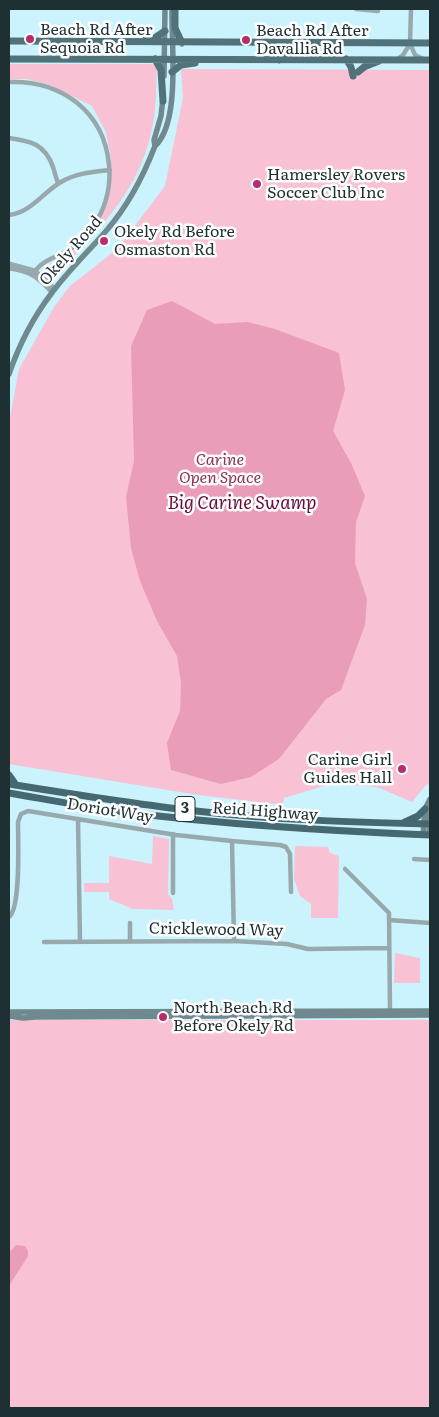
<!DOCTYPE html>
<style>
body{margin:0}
#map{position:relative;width:439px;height:1417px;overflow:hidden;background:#caf3fd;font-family:Literata,serif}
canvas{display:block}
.frame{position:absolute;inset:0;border:10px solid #1f3033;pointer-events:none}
</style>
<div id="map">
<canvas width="439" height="1417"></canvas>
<div class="frame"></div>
</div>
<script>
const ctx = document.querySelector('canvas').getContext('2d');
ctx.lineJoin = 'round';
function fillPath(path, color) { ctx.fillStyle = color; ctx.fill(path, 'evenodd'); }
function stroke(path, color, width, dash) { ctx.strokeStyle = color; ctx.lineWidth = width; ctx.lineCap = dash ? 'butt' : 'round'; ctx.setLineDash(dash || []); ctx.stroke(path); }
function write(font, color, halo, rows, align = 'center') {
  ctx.font = font + ' Literata,serif'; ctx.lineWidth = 5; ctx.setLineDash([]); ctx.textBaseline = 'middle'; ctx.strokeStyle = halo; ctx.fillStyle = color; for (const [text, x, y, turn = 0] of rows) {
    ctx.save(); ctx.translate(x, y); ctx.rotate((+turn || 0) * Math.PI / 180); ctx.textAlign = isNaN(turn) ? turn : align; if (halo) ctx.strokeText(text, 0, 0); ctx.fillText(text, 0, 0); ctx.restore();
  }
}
const green = new Path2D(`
 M9 64H157C156 81 157 99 154 117 143 191 101 224 56 277L44 271 79 247 93 231 108 199 111 159 106 132 92 106 50 85 27 79H9Z
 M181 69 430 70V784L426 785 412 802 377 787 331 784 284 798 283 804H275L198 795 9 764V423L19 369 54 307 69 287 118 248 165 186 183 98Z
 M153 836 169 839 168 894 172 899 174 910 133 909 109 899V892H84V883H109V856L152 864Z
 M295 846 328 847 330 853 339 856 338 918H311V904L300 896 294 879Z
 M395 953 420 958V983H394Z
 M9 1020H430V1408H9Z`);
const water = new Path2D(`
 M172 301 215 324 248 322 275 329 339 353 345 390 333 431 351 463 365 496 356 522 355 563 367 599 365 625 341 690 326 699 279 759 251 777 221 784 171 770 167 743 180 711 181 683 177 656 157 621 140 581 131 548 126 497 134 461 131 346 147 310Z
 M16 1245 25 1246 28 1251V1256L9 1286V1253Z`);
const minor = new Path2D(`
 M356 9 378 11
 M411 9 410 43 415 55 423 59
 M398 59 403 55 410 44
 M9 82C61 80 104 111 109 165 111 183 107 204 97 220 91 230 82 241 72 248 59 257 42 259 34 273
 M9 138C31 141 45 144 53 167 55 173 56 178 58 183
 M9 215C32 212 42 193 61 182 76 173 92 172 110 170
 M78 819 80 942
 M173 834V893
 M232 841 280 845 286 847 290 854 291 892
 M414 859 430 860
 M345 869 389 913 390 1012
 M9 917C21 908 18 840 18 822L21 814 28 811 176 835 232 841 234 941
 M389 920 430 923
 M130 923V941
 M44 942 234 941 287 944 308 949 388 948`);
const tertiary = new Path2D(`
 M9 264 35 271 55 289
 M9 268C30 271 37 276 52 292`);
const secondary = new Path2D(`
 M164 76 165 9
 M155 146C181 122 171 43 172 9
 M9 374C19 345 32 319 51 294 68 271 88 252 106 231 128 206 143 177 155 146L154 140 161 116 163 98
 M428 805 430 809 429 835
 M423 835 425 809 430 799
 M9 1012 430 1011
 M9 1016 23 1018 35 1017 430 1015`);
const primary = new Path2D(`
 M175 9V28L182 43
 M146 39H153L165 31
 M9 41 430 43
 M291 43 294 54 301 59
 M275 44 281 46 285 51V55L279 60
 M9 59 430 60
 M155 59 161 70 163 101
 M346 59 351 67 353 76
 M172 72 181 65 195 63
 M358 72 364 67 379 61`);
const trunk = new Path2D(`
 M9 775 16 785
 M9 784C71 794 133 804 196 811 274 820 352 822 430 824
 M9 793C50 800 91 808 132 813 231 825 331 831 430 835
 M405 822 418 816 425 809`);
const markers = [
 [30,39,5,"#b52d6e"],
 [246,40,5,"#b52d6e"],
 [257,184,5,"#b52d6e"],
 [104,241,5,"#b52d6e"],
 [402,769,5,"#b52d6e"],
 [163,1017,5,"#b52d6e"]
];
const shields = [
 [185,809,20]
];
const shieldNames = [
 ["3",185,809]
];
const poiNames = [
 ["Beach Rd After",40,30],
 ["Sequoia Rd",40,48],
 ["Beach Rd After",256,31],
 ["Davallia Rd",256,49],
 ["Hamersley Rovers",267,175],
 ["Soccer Club Inc",267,193],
 ["Okely Rd Before",114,232],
 ["Osmaston Rd",114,250],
 ["Carine Girl",392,760,"right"],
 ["Guides Hall",392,778,"right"],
 ["North Beach Rd",173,1008],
 ["Before Okely Rd",173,1026]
];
const streetNames = [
 ["Okely Road",71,251,-49],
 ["Doriot Way",110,811,9],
 ["Reid Highway",265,812,4],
 ["Cricklewood Way",216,930,1]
];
const parkNames = [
 ["Carine",220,460],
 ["Open Space",220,478]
];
const waterNames = [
 ["Big Carine Swamp",242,504]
];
fillPath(green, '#f9c1d4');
fillPath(water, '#ea9db9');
stroke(minor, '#98a9ad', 4.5);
stroke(tertiary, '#98a9ad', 5);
stroke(secondary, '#6f898f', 5.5);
stroke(primary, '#527279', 7);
stroke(trunk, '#466870', 7);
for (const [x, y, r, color] of markers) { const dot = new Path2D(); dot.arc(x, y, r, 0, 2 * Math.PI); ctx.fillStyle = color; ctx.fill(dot); stroke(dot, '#fff', 2); }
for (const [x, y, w] of shields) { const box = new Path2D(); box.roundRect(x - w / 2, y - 12.5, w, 25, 4); ctx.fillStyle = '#fff'; ctx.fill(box); stroke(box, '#1f3033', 1); }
write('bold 15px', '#1f3033', null, shieldNames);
write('16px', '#1f3033', '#fff', poiNames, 'left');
write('16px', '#1f3033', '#fff', streetNames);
write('italic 16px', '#8b3258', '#fff', parkNames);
write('italic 18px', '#660c3a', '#fff', waterNames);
</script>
